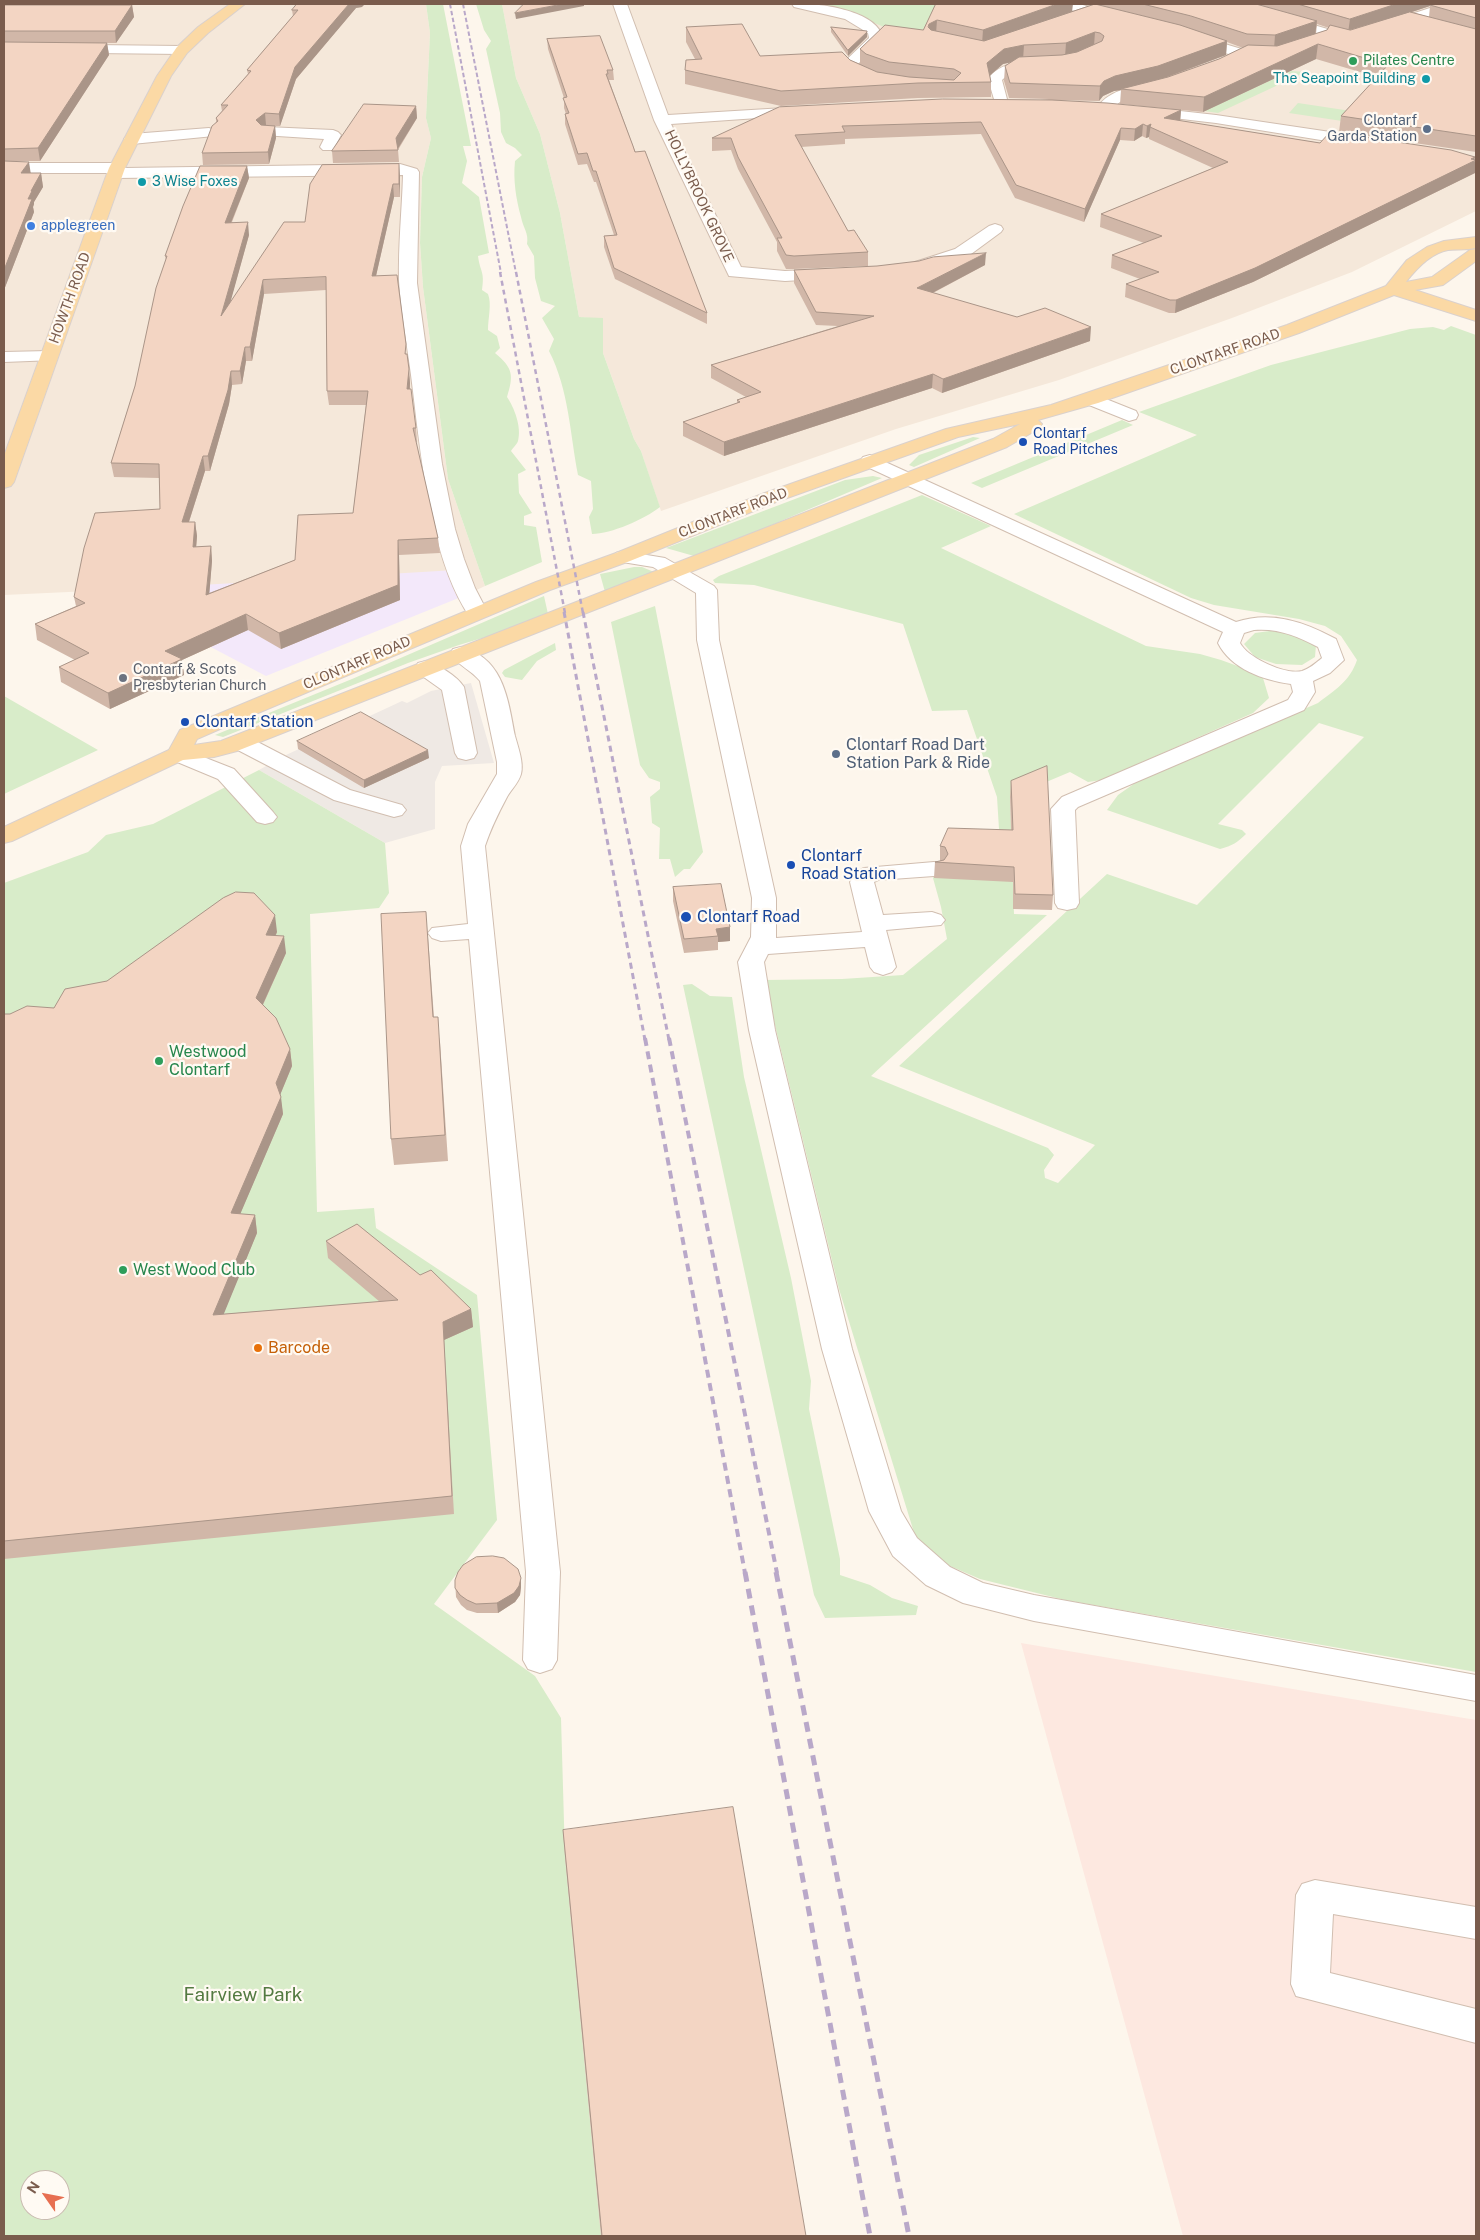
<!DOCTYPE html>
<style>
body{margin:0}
#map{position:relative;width:1480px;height:2240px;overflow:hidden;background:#fdf6ec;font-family:"Public Sans",sans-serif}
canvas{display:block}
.frame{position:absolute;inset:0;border:5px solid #7a5c4d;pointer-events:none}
.north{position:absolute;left:20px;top:2170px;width:50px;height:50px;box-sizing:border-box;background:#fffaf3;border:1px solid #cabbb1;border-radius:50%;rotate:303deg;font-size:14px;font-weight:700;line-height:20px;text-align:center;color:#7a5c4d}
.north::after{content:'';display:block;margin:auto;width:18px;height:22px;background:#e76f51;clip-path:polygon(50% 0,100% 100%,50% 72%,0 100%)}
</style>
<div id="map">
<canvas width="1480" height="2240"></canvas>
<div class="frame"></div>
<div class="north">N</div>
</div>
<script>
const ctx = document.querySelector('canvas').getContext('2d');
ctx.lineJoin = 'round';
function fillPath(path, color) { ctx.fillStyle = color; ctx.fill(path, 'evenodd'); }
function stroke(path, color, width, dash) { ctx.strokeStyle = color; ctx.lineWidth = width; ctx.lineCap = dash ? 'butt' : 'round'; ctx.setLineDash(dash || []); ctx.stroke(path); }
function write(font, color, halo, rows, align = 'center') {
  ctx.font = font + ' "Public Sans",sans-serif'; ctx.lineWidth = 4.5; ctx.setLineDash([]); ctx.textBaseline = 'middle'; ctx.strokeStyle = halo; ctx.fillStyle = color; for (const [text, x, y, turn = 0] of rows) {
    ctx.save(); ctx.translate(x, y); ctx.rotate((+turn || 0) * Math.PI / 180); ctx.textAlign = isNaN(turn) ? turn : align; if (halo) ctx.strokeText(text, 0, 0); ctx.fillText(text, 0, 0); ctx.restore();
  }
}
const residential = new Path2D(`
 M4 4H426L430 33 426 118 431 138 422 177 420 243 423 287 448 479 485 586 466 595 133 589 4 595Z
 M502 4H1476V211L1352 272 1232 318 1059 380 896 429 661 511 641 451 634 439 603 353V319L579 317 560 213 540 134 516 78Z`);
const commercial = new Path2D(`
 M1021 1643 1476 1720V2236H1183Z`);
const industrial = new Path2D(`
 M471 683 494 763 442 766 435 782V829L385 843 259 770 286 755 402 701 407 703 431 691Z`);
const education = new Path2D(`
 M456 570 466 595 266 676 117 598 133 589Z`);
const green = new Path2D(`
 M426 4H443L471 146H463L467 161 462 183 479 197 489 253 478 256C480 272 485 271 482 290L488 294C492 304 488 318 488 330L497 336 500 348 495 353C513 368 514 375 507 397 514 407 522 427 518 441 517 444 513 448 511 451L526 470 518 474 519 493 532 513 524 516V525L536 527 542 562 485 586 448 479 423 287 420 243 422 177 431 138 426 118 430 33Z
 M476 4H502L516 78 540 134 560 213 579 317 603 318V353L634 439 641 451 660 507C645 519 611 534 592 534L589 517 593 509 591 481 578 475C570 434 569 390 549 351L554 339 542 318 555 306 541 301 535 278 534 256 527 244C529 233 523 228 521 217 516 199 513 180 515 161L522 155 515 148 506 143 501 132 500 113 486 49 491 41 484 30Z
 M810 4H980L964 41 889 29 855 15Z
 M1291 71 1306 72 1218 113 1204 111Z
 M1298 103 1351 111 1342 121 1289 113Z
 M1451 326 1476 335V1672L1065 1600 980 1579 943 1563 916 1539 839 1289 764 980 842 979 903 975 947 939 941 907 933 878 947 843 1000 845 997 797 967 710 932 711 903 624 754 585 715 583 713 580 719 576 922 495 991 526 941 548 1146 646 1200 654 1221 660 1243 668 1263 678 1269 698 1253 713 1102 780 1088 782 1070 772 1032 788 1049 799 1010 797 1014 914 1047 915 871 1076 1048 1148 1054 1155 1044 1170 1045 1178 1058 1183 1095 1145 899 1066 1107 874 1197 905 1364 737 1319 723 1218 824 1242 830 1246 834C1238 842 1232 846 1220 849L1107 810 1118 795 1138 781 1318 703C1335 690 1350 681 1357 660L1341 636 1325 626 1299 619 1214 605 1191 598 1014 514 1197 435 1139 412 1271 365 1410 329 1433 327 1444 330Z
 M1122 420 1133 425 982 488 971 483Z
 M973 437 980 438 914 467 909 465 919 455Z
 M873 476 882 478 699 556H694L666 548 845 480Z
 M634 567H642L654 572 605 592 600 574Z
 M544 596 548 614 506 631 459 645 408 663 223 737 215 735 352 679Z
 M655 606 703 852 690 869H684L675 877 670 859H659L660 828 652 823 650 797 660 789V782L649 778 640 765 611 622Z
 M1277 630 1299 635 1316 645 1315 657 1302 665 1276 664 1255 657 1244 644 1255 633Z
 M555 643 556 650 537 661 522 680 505 677 502 673 504 670Z
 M4 696 98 750 4 794Z
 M259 770 385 843 389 893 379 908 310 914 317 1212 374 1208 376 1228 477 1295 497 1520 434 1604 535 1676 561 1718 565 1857 601 2236H4V883L88 852 106 835 153 824ZM30 2180H60V2210H30Z
 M692 984 710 996 732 997 744 1077 791 1278 811 1381 809 1409 840 1559V1575L870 1585 892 1598 918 1606 916 1615 825 1618 814 1595 683 985Z`);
const minor = new Path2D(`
 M613 4H627L668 115 801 107 806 108 808 111 806 114 801 115 671 124 741 267 785 271 830 269 836 270 838 274 836 278 785 281 729 276 654 120Z
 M792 4C816 2 879 10 883 39L857 65C864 74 876 72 883 80L881 83C866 87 848 77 842 64L869 38 868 33 845 19 794 7Z
 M1057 4H1079L1121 15 1123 18 1116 22 1059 7Z
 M1221 4H1242L1348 35 1442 4H1462L1460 7 1348 43 1223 7Z
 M1191 34 1245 50 1273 51 1280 55C1268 70 1203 46 1186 41L1184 38Z
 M4 44 182 46 189 50 182 54 4 52Z
 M1042 61 1047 62 1049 65 1047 68C1031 72 1016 67 1002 80L1008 103 1006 106H996L988 79C1000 62 1022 61 1042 61Z
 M1157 83 1164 87 1162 90 1133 96 1120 102 1109 111H1099L1097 108C1110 88 1135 87 1157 83Z
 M1144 107 1216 115 1364 137 1369 139 1372 142 1369 145 1364 147 1216 123 1139 114 1137 111 1139 108Z
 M267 127 333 130 338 132 341 135 333 150H323L320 147 324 139 262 135 259 132 262 129Z
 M209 128 214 130 217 133 214 136 132 144 127 142 124 139 127 136 132 134Z
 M4 163H117L123 165 125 168 400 164 417 169 419 172 417 283 442 464 455 529 464 559 475 588 488 613 484 617 477 619 470 617C429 558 420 446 411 375 407 344 401 313 399 281 398 246 402 210 403 175L115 178 109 176 107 173H4Z
 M995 224 1001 226 1003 229 1001 232 967 257 921 271 915 270 913 266 915 262 955 249 989 226Z
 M49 351 55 352 58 356 55 360 4 362V352Z
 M1091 393 1136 411 1138 415 1136 419 1129 421 1084 403 1082 399 1084 395Z
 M870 455 1236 622C1271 610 1305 622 1336 639L1344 660 1330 673 1313 681 1315 692 1304 710 1078 807 1075 810 1079 903 1076 908 1067 910 1058 908 1055 903 1051 809 1062 797 1288 700 1293 692 1291 684C1263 680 1231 669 1218 643L1223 632 863 465 860 461 863 457ZM1254 630C1278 628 1297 636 1318 647L1322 658C1316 663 1309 669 1302 671 1285 675 1248 658 1240 643L1244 633Z
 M623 551 665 558 714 586 717 590 719 640 776 898V938L862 932 850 882 856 872 864 868 934 862 943 864 946 869 943 874 934 876 878 880 874 882 883 915 932 912 941 915 945 920 941 925 886 930 896 967 892 972 883 975 874 972 870 967 865 947 768 954 764 962 775 1030 852 1349 901 1511 917 1538 950 1567 983 1583 1034 1595 1476 1675V1701L1034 1621 963 1603 926 1585 893 1556 869 1511 822 1349 749 1030 738 962 751 937 752 898 697 640 696 593 653 567 616 561 613 557 616 553Z
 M461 647C504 658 508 700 515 736 518 747 524 763 521 774 519 782 511 790 507 797 498 814 491 828 485 846L560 1572 557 1660 552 1669 540 1673 528 1669 523 1660 526 1572 469 939 441 941 432 938 428 933 432 928 468 924 461 846 468 824 497 774V762L480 681C472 671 458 665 450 654L453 649Z
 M426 661C439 665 457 676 464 687L477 753 474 758 466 760 458 758 455 753 442 690 418 673 415 668 418 663Z
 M240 735 248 737 350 790 402 805 406 810 402 815 394 817 334 800 232 747 229 742 232 737Z
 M178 747 234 769 273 812 277 817 273 822 265 824 257 822 218 779 170 759 167 754 170 749Z
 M1315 1880 1476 1907V1939L1333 1914 1330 1973 1476 2009V2043L1296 1996 1291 1984 1296 1895 1302 1884Z`);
const major = new Path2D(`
 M230 4H245L208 33 187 53 171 76 125 168 14 482 11 486 4 488V456L109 168 157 76 177 47 198 27Z
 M1476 237V248C1467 250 1457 249 1448 250 1431 253 1416 269 1406 282L1432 277 1470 250 1476 249V261L1443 285 1415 290 1476 310V321L1394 295 1299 333 1098 403 1038 420 1042 424 1040 428 1007 447 237 751 214 757 183 760 12 841 4 843V827L169 750 180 730 536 582 616 553 762 494 946 429 1051 405 1287 325 1386 286 1407 260 1427 247 1444 241ZM1020 424 993 439 221 741 194 745 197 739 220 729 550 590 630 561 776 502 958 437Z`);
const railFar4 = new Path2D(`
 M450 4 501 273
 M463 4 516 273`);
const railFar3 = new Path2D(`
 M500 272 565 613
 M516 272 583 613`);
const railFar2 = new Path2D(`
 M564 612 645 1040
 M583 612 669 1040`);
const railFar1 = new Path2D(`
 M645 1038 745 1573
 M669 1038 777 1573`);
const rail = new Path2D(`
 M745 1572 870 2236
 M776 1572 909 2236`);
const wall = new Path2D(`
 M936 4 1073 11 1091 5 1086 4H1476V152L1339 132 1341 116 1377 77 1316 59 1203 112 1120 104 1121 90 1114 91 1103 96 1099 101 1055 100 1181 110 1180 121 1320 143 1475 157 1474 159 1476 160 1475 173 1253 282 1175 313H1169L1125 297 1126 284 1140 279 1111 268 1112 255 1144 243 1100 227 1101 214 1213 168 1149 139V137L1146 138 1142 136 1134 141 1120 140 1084 222 1015 198 981 134 845 139V144L801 147 848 231 868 252V266L794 269H786L777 251V242L738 169 731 150 712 151V138L1049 99 1009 98 1004 81 1005 66 1011 62 1003 64 990 75 991 82V97L918 98 781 106 685 84V70L695 59 686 42V27L760 56 850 60 860 64V49L923 30ZM1430 6 1429 17 1412 12ZM1317 24 1329 28 1327 30 1316 34ZM1227 42 1243 48 1219 59 1171 76 1226 55Z
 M4 5H132L134 17 116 43H107L109 55 40 161H16L31 173H41L43 187 34 202V204L33 207 34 212 4 290Z
 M362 7 356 8 296 79 280 126H273H275L276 138 269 164 203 165 202 153 216 122V118L222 111 221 105 248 74 247 70 293 16 292 10Z
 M831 27 867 37 848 56 831 32Z
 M547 39 613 70 614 80H609L633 146 707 313V324L615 279 604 247V236L614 235 596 182H594L587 164 578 165 565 124V114H566L564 108V98L548 49Z
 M416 106 417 118 398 150 399 162 333 163 332 151Z
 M399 164 400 197H394L376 276 406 354 410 383V389L416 428 417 442H416L438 538 440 553 399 555 400 600 281 649 248 630 182 660 184 675 110 709 61 682 59 667 75 660 37 640 35 624 76 606 74 597 160 509 159 478 114 477 111 463 135 386 166 260 165 256 247 166 249 178 232 222 249 235 230 302 305 222ZM326 290 327 391 329 405H366L353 513 295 560 209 593 212 561 211 546 196 547 197 536 195 522H189L205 471H210L229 404 232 385 242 384 246 361H252L264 294Z
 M985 265 933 293 1090 341 942 393 932 388 724 456 683 436V422L737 403V400L746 397 711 378V365L838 326 816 325 794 283V270Z
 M297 741 429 758 364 788 298 749Z
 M1011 781 1053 895 1052 910 1013 909V882L934 878 935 862 940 861V846L1011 830 1010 797Z
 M673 887 730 927V941L718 942V950L684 953 673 901Z
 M277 932 276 935 286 953 263 1005 290 1049 292 1066 280 1095 283 1114 240 1214 255 1215 257 1233 223 1314 380 1302 328 1258 326 1241 420 1275 471 1309 473 1327 444 1340 454 1514 4 1559V1014H10L54 1008 107 981Z
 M428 937 434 1017 440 1042 448 1161 394 1165 391 1139Z
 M455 1580 521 1587 520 1595 515 1602 498 1613H477L467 1610 461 1605 456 1597Z
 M563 1830 806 2236H601L565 1857Z`);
const shadedWall = new Path2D(`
 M349 4H365L362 7 356 8 296 79 280 126 279 114 295 67Z
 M563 4H584V6L516 19 515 13Z
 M1057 4H1073L1072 12 982 44 983 30Z
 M1396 4H1437L1430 5V6L1348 33 1350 19Z
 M132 5 134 17 116 43 115 31Z
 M937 20 936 34 928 38 929 24Z
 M1317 21 1315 36 1274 49 1275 35Z
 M867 32V37L848 56V50Z
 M1095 32 1094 46 1065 57 1066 43Z
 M1227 41 1226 55 1156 81 1121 89V90L1114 91 1103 96 1099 101 1100 86 1104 81 1115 76Z
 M107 43 109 55 40 161 38 148Z
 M1318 44 1316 59 1203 112 1204 97Z
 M1024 45 1023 60 1003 64 987 78V63L1004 49Z
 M416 106 417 118 397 150 396 138Z
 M1181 110 1180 123 1164 118Z
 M265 113 266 125 257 132 256 120Z
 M1143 124 1142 136 1134 141 1135 129Z
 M1151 124 1149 137 1146 138 1147 126Z
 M275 126 276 138 269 164 268 152Z
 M1121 128 1120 140 1084 222 1085 209Z
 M1475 157 1474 162 1476 160 1475 173 1253 282 1175 313 1176 300Z
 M29 162 31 175 21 173Z
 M399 164 400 177V197L399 184Z
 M247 166 249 178 226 235 225 223Z
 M41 173 43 187 34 202V204L33 207 34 212 4 290V270L31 191Z
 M393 184 394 197 373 289 372 276Z
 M248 222 249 235 223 329 221 316Z
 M986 253 985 265 917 301V288Z
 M263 280 264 294 252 361 250 347Z
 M1091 327 1090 341 942 393 943 379Z
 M245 347 246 361 242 384 240 371Z
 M409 369 410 383 409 403 407 389Z
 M231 371 232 385 229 404 210 471 208 456Z
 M933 374 932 388 724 456V442Z
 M203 456 205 471 184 537 182 522Z
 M195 522 197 536 195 562 193 547Z
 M398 540 399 555 400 600 281 649 279 633Z
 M211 546 212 561 208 610 206 595Z
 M246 614 248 630 182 660 184 675 110 709 108 693 165 651Z
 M428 750 429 758 364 788V780Z
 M275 915 277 932 268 951 266 935Z
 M730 927V941L718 942V936L716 929Z
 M284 936 286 953 258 1015 256 998Z
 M290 1049 292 1066 278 1100 276 1083Z
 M281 1097 283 1114 233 1231 231 1213Z
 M255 1215 257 1233 216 1333 213 1315Z
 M471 1309 473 1327 444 1340 454 1514 443 1322Z
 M521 1578V1587L520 1595 515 1602 498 1613 497 1603Z`);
const building = new Path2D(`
 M297 4H349L295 67 279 114 265 113 256 120 261 125 275 126 268 152 202 153 212 126 218 121 216 118 228 105H221L251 71 247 70 298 10H292Z
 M524 4H563L515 13Z
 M936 4H1057L983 30 937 20 929 24 928 27 931 30 984 41 1095 4 1180 25 1227 41 1158 66 1115 76 1104 81 1100 86 1010 83 1005 66 1019 57 1062 55 1077 52 1102 41 1104 36 1100 33 1095 32 1066 43 1024 45 1004 49 987 63 991 82 918 83 781 91 685 70 686 60 702 59 686 27 742 24 760 56 842 52 850 60 877 72 909 77 954 80 961 73 954 69 889 62 866 54 860 49 885 25 923 30Z
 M1143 4H1256L1317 21 1275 35 1247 34 1191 16Z
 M1298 4H1396L1350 19Z
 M1434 4H1476V18L1430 5Z
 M4 5H132L115 31H4Z
 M1410 12 1476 29V136L1341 116 1388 65 1318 44 1204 97 1121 89 1168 77 1219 59 1248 45 1277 46 1327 30 1330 25 1350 30Z
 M831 27 867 31V32L848 50Z
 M600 36 613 70H607L608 74H606L633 146 635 152 645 151 707 313 614 268 604 236 617 235 596 171H593L587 153 578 154 565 114 569 113 563 98 567 97 547 39Z
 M4 42 107 43 38 148 4 149Z
 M943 99 1052 100 1107 103 1181 110 1164 118 1320 143 1330 132 1451 150 1475 157 1471 159 1476 160 1255 268 1176 300H1170L1126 284 1159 272 1112 255 1162 236 1101 214 1228 162 1150 127 1151 124 1147 126 1143 124 1135 129 1121 128 1085 209 1016 185 981 122 842 126 845 132 795 135 848 231 854 230 868 252 794 256 786 255 777 238H782L738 157 731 138H712L779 107Z
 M364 104 416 106 396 138 398 150 332 151Z
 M4 161 29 162 21 173H41L31 191H32L28 199H32L4 270Z
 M399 164V184H393L372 276 397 275 406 344 405 354H407L409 369 407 389H411L416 428H413L438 538 398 540V585L279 633 246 614 165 651 182 659 108 693 59 667 89 653 35 624 85 603 74 597 84 548 95 513 160 509 159 464 111 463 135 386 156 288 167 256H165L183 206 200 166H247L225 223 248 222 221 316 284 222H305L310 184 322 165ZM326 277 327 391H368L353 513 298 515 295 560 206 595 211 546 193 547 195 522H182L203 456H208L228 390 231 371H240L245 347H250L263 280Z
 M986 253 917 288 1017 317 1045 308 1091 327 943 379 933 374 724 442 683 422 740 402 737 400 761 392 711 365 874 316 816 312 794 270 877 266 919 261 933 257Z
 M361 712 428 750 364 780 297 741Z
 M1047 766 1053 895 1015 894 1014 867 935 862 944 860 948 854 945 847 940 846 948 828 1013 830 1011 781Z
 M721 884 730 927 716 929 718 936 684 939 673 887Z
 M236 892 254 893 275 915 266 935 284 936 256 998 276 1018 290 1049 276 1083 281 1097 231 1213 255 1215 213 1315 398 1300 326 1241 357 1224 420 1275 431 1270 471 1309 443 1322 452 1496 4 1541V1014H10L27 1006 54 1008 65 989 107 981 223 898Z
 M426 912 433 1017H438L445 1135 391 1139 381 914Z
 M493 1556 504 1558 518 1569 521 1578 519 1586 514 1593 497 1603 476 1604 467 1600 460 1595 455 1588V1580L458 1572 463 1565 476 1557Z
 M733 1807 806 2236H602L563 1830Z`);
const markers = [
 [1353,61,5,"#2e9e5b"],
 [1426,79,5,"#0f9aa8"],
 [1427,129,5,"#5c6f8a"],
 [142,182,5,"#0f9aa8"],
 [31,226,5,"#3f7fe0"],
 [1023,442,5,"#1a4fb4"],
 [123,678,5,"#6b7280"],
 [185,722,5,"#1a4fb4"],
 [836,754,5,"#5c6f8a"],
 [791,865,5,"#1a4fb4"],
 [686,917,6,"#1a4fb4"],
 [159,1061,5,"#2e9e5b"],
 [123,1270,5,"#2e9e5b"],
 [258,1348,5,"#e8710a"]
];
const farLeisurenames = [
 ["Pilates Centre",1363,61]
];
const farCulturenames = [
 ["The Seapoint Building",1416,79],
 ["3 Wise Foxes",152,182,"left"]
];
const farServicenames = [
 ["Clontarf",1417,121],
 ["Garda Station",1417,137]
];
const farStreetnames = [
 ["HOLLYBROOK GROVE",699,196,65],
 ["HOWTH ROAD",70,298,-70],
 ["CLONTARF ROAD",1225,352,-19],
 ["CLONTARF ROAD",733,513,-21],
 ["CLONTARF ROAD",357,663,-23]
];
const farShopnames = [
 ["applegreen",41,226]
];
const farTransitnames = [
 ["Clontarf",1033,434],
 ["Road Pitches",1033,450]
];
const farWorshipnames = [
 ["Contarf & Scots",133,670],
 ["Presbyterian Church",133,686]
];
const transitNames = [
 ["Clontarf Station",195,722],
 ["Clontarf",801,856],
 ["Road Station",801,874],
 ["Clontarf Road",697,917]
];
const serviceNames = [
 ["Clontarf Road Dart",846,745],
 ["Station Park & Ride",846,763]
];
const leisureNames = [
 ["Westwood",169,1052],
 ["Clontarf",169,1070],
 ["West Wood Club",133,1270]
];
const foodNames = [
 ["Barcode",268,1348]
];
const nearParknames = [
 ["Fairview Park",243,1995]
];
fillPath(residential, '#f5e8da');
fillPath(commercial, '#fde8e0');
fillPath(industrial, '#efe9e4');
fillPath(education, '#f3e8fa');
fillPath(green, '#d8ecc9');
stroke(minor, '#d1beb0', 2);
stroke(major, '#dad1cd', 2);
fillPath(minor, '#fff');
fillPath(major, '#fbd9a5');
stroke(railFar4, '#b9a8c9', 2, [4.5, 2.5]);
stroke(railFar3, '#b9a8c9', 2.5, [5, 4]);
stroke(railFar2, '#b9a8c9', 3, [6, 4.5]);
stroke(railFar1, '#b9a8c9', 4, [8, 5.5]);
stroke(rail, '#b9a8c9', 5, [10, 7]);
fillPath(wall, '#d1b7a8');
fillPath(shadedWall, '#aa9588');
fillPath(building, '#f3d5c3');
stroke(building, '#aa9588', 1);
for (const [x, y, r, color] of markers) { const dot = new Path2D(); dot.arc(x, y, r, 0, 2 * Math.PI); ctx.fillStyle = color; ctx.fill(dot); stroke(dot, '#fffaf3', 2); }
write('14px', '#27864d', '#fffaf3', farLeisurenames, 'left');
write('14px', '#0d838f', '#fffaf3', farCulturenames, 'right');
write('14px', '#4e5e75', '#fffaf3', farServicenames, 'right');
write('14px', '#7a5c4d', '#fffaf3', farStreetnames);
write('14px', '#366cbe', '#fffaf3', farShopnames, 'left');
write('14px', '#164399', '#fffaf3', farTransitnames, 'left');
write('14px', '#5b616d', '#fffaf3', farWorshipnames, 'left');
write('16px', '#164399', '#fffaf3', transitNames, 'left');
write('16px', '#4e5e75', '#fffaf3', serviceNames, 'left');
write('16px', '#27864d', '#fffaf3', leisureNames, 'left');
write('16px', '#c56008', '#fffaf3', foodNames, 'left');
write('19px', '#537a41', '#fffaf3', nearParknames);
</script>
